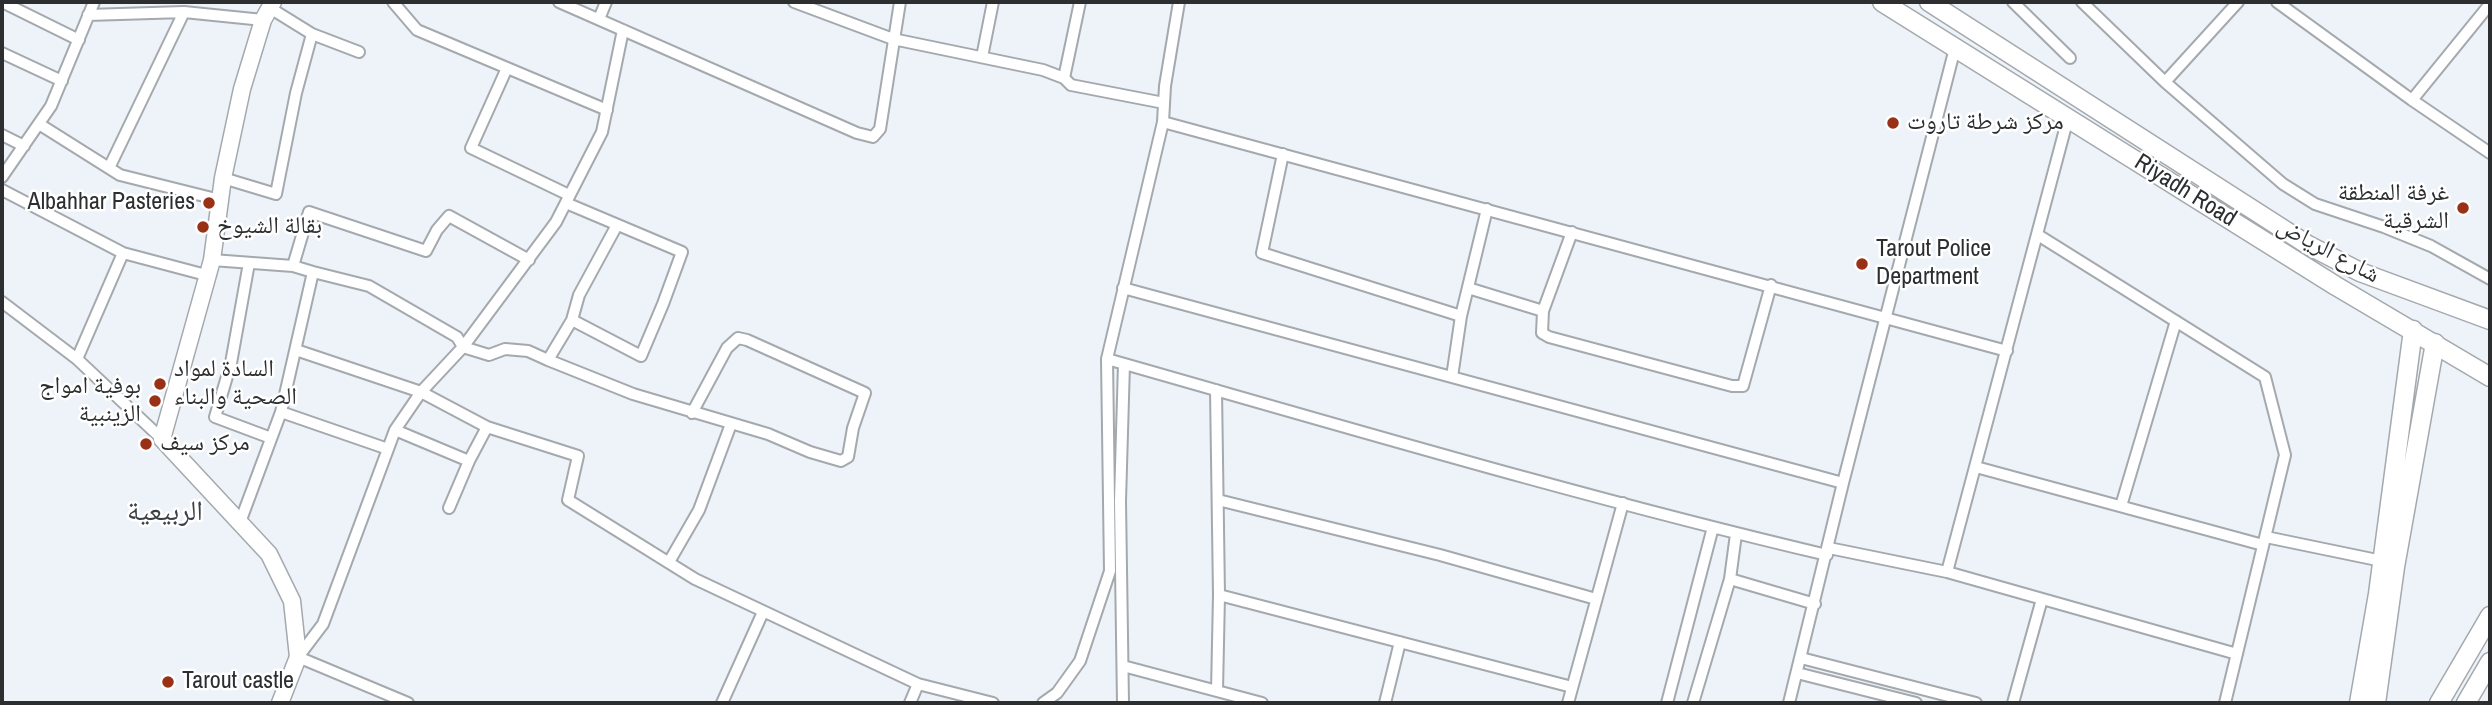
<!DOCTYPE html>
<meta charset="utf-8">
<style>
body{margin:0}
#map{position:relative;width:2492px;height:705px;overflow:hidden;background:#edf3f8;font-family:"Archivo Narrow",sans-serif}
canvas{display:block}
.frame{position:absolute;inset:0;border:4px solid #2c2e30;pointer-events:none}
</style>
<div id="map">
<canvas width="2492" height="705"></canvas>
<div class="frame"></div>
</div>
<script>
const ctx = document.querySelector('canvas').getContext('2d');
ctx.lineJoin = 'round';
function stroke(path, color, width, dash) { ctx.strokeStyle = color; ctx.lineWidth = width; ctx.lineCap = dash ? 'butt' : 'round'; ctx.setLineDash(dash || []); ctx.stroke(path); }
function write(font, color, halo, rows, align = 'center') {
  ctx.font = font + ' "Archivo Narrow","Noto Naskh Arabic",sans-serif'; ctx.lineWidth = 5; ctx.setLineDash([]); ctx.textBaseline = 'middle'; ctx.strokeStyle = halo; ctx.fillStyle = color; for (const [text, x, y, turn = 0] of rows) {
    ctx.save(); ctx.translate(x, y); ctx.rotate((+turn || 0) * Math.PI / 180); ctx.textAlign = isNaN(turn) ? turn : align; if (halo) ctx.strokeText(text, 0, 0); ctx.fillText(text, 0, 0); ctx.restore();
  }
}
const street = new Path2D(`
 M2 2 79 40
 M393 2 417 30 607 110
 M559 2 857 133 873 137 880 129 900 2
 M794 2 893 39 1043 70 1064 78 1071 85 1164 103
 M2013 2 2070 58
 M2082 2 2165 82 2283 184 2315 204 2384 227 2431 246 2490 279
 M2277 2 2412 100 2490 153
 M88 15 184 12 263 20
 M599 19 606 2
 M312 34 359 52
 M2 53 62 81
 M982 57 993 2
 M507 68 471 148 569 195
 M1064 78 1080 2
 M2165 82 2238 2
 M2412 100 2490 4
 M1163 122 2007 351
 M39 124 120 175 220 200
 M2 135 24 146
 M1283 154 1262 253 1461 316
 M109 168 184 12
 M2 177 51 106 94 2
 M223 178 276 194 296 93 312 34 270 8
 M2 190 123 253 206 275
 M566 203 682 252 663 304 641 356 572 320 548 360 633 394 768 434 810 452 841 461 848 457 853 428 865 393 747 340 738 338 727 348 692 413
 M1572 232 1543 311 1542 333 1549 337 1732 386H1743L1771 285
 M2038 235 2265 377 2285 455 2225 703
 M212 260 293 266 313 272 281 412 239 525
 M249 263 231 363 215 417 271 438
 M293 266 309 212 426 251 437 230 449 216 529 260
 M313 272 369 286 457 337 463 347 421 392 487 427
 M1123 288 1843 483
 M1468 288 1543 311
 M2 302 77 359 162 439
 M572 320 579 295 617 225
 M296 350 421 392 395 430
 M77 359 123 253
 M1107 359C1346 427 1585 498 1827 555
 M548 360 528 351 505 349 489 355 463 347 556 222 602 132 623 30
 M1452 377 1461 316 1487 209
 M1216 390 1219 595
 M281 412 388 449 395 430 469 461 487 427 578 456 568 500 695 579 918 684
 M388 449 323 624 298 657 408 703
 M1976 467 2263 545
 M1218 500 1440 555 1596 599
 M2121 506 2176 321
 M449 508 469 461
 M2266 537 2382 561
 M1829 548 1947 572 2237 654
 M669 562 699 510 731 424
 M1947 572 2068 118
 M1730 579 1815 604
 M1801 658 1976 703
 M1123 666 1262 703
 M1797 673 1916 703
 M1217 691 1219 595 1572 687
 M722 703 763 612
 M910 703 918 684 993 703
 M1043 703 1057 693 1080 661 1110 571 1107 359 1163 122 1165 86 1179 2
 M1123 703 1120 501 1124 364
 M1385 703 1400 642
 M1568 703 1623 503
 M1667 703 1713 527
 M1693 703 1730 579 1736 534
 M1789 703 1843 483 1955 48
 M2013 703 2042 599`);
const secondary = new Path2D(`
 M273 2 263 20 242 89 223 178 212 260 162 439 269 554 292 601 298 657 280 703`);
const primary = new Path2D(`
 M1882 2 2336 286 2490 377
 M1929 2 2308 245 2360 272 2490 320
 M2359 703 2378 594 2413 330
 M2376 703 2395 567 2435 343
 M2439 703 2490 616
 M2466 703 2490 662`);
const markers = [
 [1893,123,7,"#993116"],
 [209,203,7,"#993116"],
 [2463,208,7,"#993116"],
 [203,227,7,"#993116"],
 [1862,264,7,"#993116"],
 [160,384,7,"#993116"],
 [155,401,7,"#993116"],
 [146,444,7,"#993116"],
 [168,682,7,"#993116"]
];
const poiNames = [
 ["مركز شرطة تاروت",1907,123],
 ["غرفة المنطقة",2449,194,"right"],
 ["الشرقية",2449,222,"right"],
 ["Albahhar Pasteries",195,203,"right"],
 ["بقالة الشيوخ",217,227],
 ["Tarout Police",1876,250],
 ["Department",1876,278],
 ["السادة لمواد",174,370],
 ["الصحية والبناء",174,398],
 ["بوفية امواج",141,387,"right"],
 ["الزينبية",141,415,"right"],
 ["مركز سيف",160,444],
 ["Tarout castle",182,682]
];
const streetNames = [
 ["Riyadh Road",2185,191,32],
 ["شارع الرياض",2328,251,28]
];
const quarterNames = [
 ["الربيعية",165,512]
];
stroke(street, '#a4a9ae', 14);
stroke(secondary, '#a4a9ae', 19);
stroke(primary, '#a4a9ae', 21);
stroke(street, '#fff', 10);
stroke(secondary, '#fff', 16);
stroke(primary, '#fff', 18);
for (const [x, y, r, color] of markers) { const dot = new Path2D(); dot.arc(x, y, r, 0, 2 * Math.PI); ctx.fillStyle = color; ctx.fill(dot); stroke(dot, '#fff', 2.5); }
write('24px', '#2c2e30', '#fff', poiNames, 'left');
write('24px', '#2c2e30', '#fff', streetNames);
write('28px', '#3c4044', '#fff', quarterNames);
</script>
